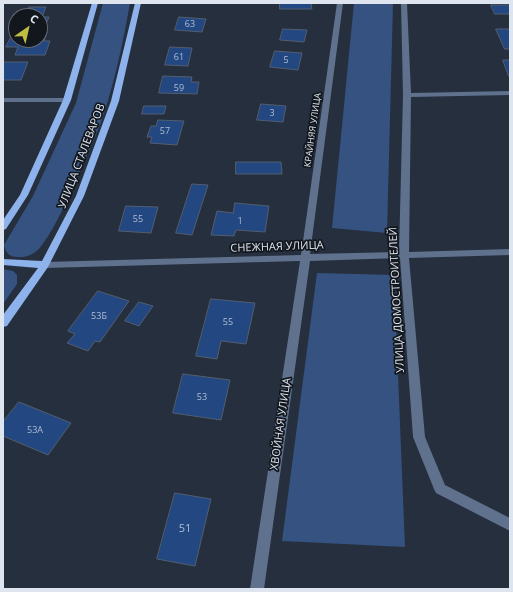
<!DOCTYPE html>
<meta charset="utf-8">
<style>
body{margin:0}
#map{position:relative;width:513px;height:592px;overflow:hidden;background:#252f3e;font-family:"Open Sans",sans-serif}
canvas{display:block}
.frame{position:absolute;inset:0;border:4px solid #dee5ef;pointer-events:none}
.north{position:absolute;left:8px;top:8px;width:40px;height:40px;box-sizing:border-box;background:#12171e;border:1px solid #646972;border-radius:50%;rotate:34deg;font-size:11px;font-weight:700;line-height:16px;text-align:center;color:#dee5ef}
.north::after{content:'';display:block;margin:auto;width:14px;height:18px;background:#bebf42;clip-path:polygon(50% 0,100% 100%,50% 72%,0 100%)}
</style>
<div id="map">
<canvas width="513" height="592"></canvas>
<div class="frame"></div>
<div class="north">С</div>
</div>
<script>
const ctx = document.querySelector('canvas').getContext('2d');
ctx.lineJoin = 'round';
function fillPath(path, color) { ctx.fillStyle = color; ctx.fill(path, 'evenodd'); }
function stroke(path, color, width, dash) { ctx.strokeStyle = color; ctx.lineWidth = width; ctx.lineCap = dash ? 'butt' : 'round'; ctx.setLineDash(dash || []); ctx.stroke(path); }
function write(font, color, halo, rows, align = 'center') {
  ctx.font = font + ' "Open Sans",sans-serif'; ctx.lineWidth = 3.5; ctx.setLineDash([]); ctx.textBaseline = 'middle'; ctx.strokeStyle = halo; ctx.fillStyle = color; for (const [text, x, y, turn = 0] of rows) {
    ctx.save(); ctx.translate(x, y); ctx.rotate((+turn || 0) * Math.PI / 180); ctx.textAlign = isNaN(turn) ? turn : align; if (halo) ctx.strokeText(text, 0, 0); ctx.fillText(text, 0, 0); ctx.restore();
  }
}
const green = new Path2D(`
 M103 3H130C124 37 117 71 107 104 99 130 87 156 76 180 66 202 56 226 42 245 37 253 27 258 18 257 10 257 6 254 4 245L33 196 76 103Z
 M354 3H393L387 233 332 228Z
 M3 269 13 271 17 275V284L3 304Z
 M317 273 394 275 405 547 282 541Z`);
const building = new Path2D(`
 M280 3H311L312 9H280Z
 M491 5H510V14H495Z
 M29 7H46L42 17H49L46 24H40V16H16V19H13L17 11H28Z
 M179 17 206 19 202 32 175 30Z
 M283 29 307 30 304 42 280 40Z
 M496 29H510V49H505Z
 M14 32H16V40H40V32H47L44 41H50L45 55H15L18 47H6Z
 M170 47 192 48 188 66 165 65Z
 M275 51 302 53 298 70 270 67Z
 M503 60H510V76H509Z
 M3 62H28L21 80H3Z
 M163 76 192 77 191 82H199L197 94 159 93Z
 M261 104 286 106 283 122 257 120Z
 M144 106H166L164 114H142Z
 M158 120 184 121 177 145 150 143 152 137H147L151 126H156Z
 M236 162H281L282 174H236Z
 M192 184 208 185 192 235 176 233Z
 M235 203 269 206 265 232 236 230 234 236 211 235 217 211 233 213Z
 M126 206 158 207 151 233 119 231Z
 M98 291 129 301 100 342 95 341 88 351 67 343 75 334 68 331Z
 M211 299 255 303 246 344 221 341 217 359 196 356Z
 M139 302 153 306 139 326 125 321Z
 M183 374 230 380 221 420 173 413Z
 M19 402 71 423 48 455 3 436V422Z
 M175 493 211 499 195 566 157 559Z`);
const minor = new Path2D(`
 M337 3H343L310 254 399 252 403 95 401 3H407L411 93 510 91V95L411 97 409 252 510 249V255L409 258 425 437 445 485 510 518V531L436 493 434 489 413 437 400 258 310 261 264 589H250L300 261 45 268 40 265 45 262 301 255Z
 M3 98H67L71 100 67 102H3Z`);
const major = new Path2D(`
 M92 3H98L71 100 28 195 6 229 3 230V220L20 195 63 100Z
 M135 3H141L119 101 84 196 48 267 7 326 3 327V315L38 268 3 265V259L42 261 76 196 111 101Z`);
const numberNames = [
 ["63",190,24],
 ["61",179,57],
 ["5",286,60],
 ["59",179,88],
 ["3",272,113],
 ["57",165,131],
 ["55",138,219],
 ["1",240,221],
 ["53Б",99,316],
 ["55",228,322],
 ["53",202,397],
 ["53А",35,430]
];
const farStreetnames = [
 ["КРАЙНЯЯ УЛИЦА",313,130,-82]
];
const streetNames = [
 ["УЛИЦА СТАЛЕВАРОВ",82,156,-69],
 ["СНЕЖНАЯ УЛИЦА",277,247,-2],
 ["УЛИЦА ДОМОСТРОИТЕЛЕЙ",397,300,-93],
 ["ХВОЙНАЯ УЛИЦА",281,424,-82]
];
const nearNumbernames = [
 ["51",185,529]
];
fillPath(green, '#365280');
fillPath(building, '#234781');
stroke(building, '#535e6f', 1);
fillPath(minor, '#5f718c');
fillPath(major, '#8eb2eb');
write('9px', '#afbed4', null, numberNames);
write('9px', '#dee5ef', '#12171e', farStreetnames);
write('11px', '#dee5ef', '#12171e', streetNames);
write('11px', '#afbed4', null, nearNumbernames);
</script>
